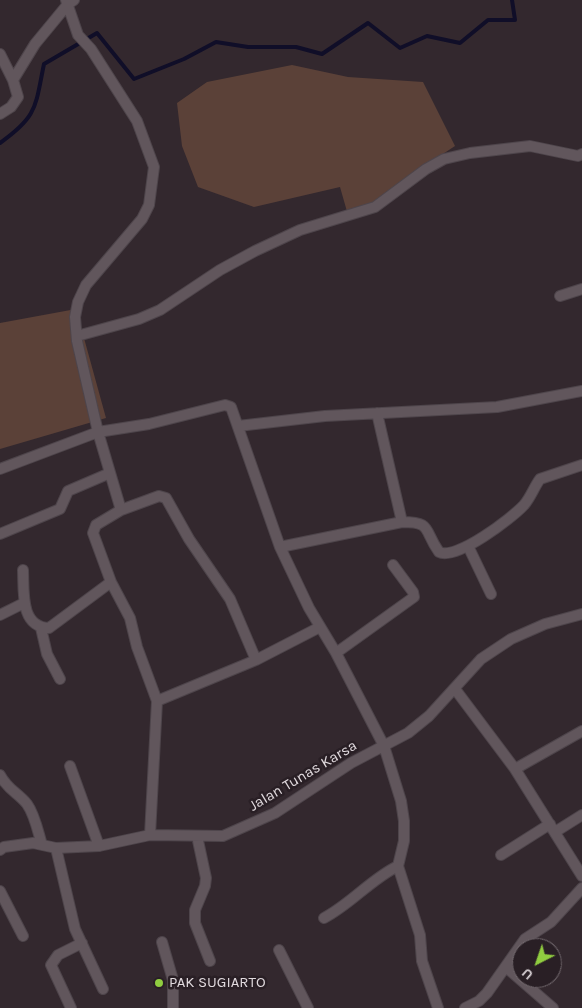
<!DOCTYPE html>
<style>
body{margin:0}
#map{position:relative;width:582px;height:1008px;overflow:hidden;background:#33282e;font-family:Karla,sans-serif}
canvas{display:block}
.north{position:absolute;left:512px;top:938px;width:50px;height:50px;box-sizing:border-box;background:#291f25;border:1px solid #736a6f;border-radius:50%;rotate:221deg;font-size:14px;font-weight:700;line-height:20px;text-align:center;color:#e1dade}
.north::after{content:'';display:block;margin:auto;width:18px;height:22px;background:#90cd40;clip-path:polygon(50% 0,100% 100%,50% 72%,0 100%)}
</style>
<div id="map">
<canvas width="582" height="1008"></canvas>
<div class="north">U</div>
</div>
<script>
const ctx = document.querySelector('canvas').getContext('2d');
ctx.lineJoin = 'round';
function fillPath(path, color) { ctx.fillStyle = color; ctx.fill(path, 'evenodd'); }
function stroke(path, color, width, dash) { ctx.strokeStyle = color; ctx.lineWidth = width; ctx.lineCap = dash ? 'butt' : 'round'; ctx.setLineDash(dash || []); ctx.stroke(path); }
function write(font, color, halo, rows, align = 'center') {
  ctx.font = font + ' Karla,sans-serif'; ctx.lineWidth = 5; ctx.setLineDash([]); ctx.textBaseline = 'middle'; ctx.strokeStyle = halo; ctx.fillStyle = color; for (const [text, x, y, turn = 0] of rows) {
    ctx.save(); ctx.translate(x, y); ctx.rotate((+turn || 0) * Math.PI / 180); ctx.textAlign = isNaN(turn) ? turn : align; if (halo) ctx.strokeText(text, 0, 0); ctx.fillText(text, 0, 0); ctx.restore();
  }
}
const green = new Path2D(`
 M292 65 348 77 423 82 455 146 408 177 386 198 348 215 340 187 254 207 198 187 182 146 177 103 207 82Z
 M76 309 106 418 0 449V323Z`);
const stream = new Path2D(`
 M0 143C38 116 35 107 44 64L97 33 134 79 184 59 216 42 248 47H296L322 54 368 23 400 48 427 36 460 43 488 20H515L512 0`);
const street = new Path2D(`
 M66 0 78 35 91 49 137 121 154 167 149 205 142 219 86 285 78 302 75 317 77 341 98 432 121 510 96 525 93 533 111 582 130 618 137 647 157 701 150 835
 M0 54 13 80
 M0 114 11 107 18 97 13 80 35 44 68 4 74 0
 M560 296 582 289
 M77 336 139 319 160 310 220 270 255 251 300 230 375 207 426 169 444 159 470 153 530 146 578 156 582 154
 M377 413 402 522
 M238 426 325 416 497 407 582 391
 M0 469 98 432 149 424 225 405 231 407 280 547 309 608 336 653 384 746 401 801 404 821V841L398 866 420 935 422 961 438 1008
 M121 510 159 496 166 498 189 539 230 599 256 660
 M0 534 60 509 68 491 110 473
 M468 546 491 594
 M280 547 402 522C433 522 423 530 439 552 456 561 512 518 524 505 531 497 534 487 540 479L582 465
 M23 570C24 592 20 627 49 628L111 582
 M0 615 24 603
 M41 628 47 654 60 679
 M336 653 414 597 413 592 393 565
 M455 689 515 769 582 876
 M157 701 256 660 320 627
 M70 766 99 846
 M515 769 582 731
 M0 775C8 790 17 792 27 804 35 815 38 832 42 845
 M555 832 582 815
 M197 836 206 878 205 886 195 910V923L210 961
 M56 848 75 929 103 989
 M0 850 4 847 33 843 56 848 99 846 150 835 223 836 275 813 351 763 408 733 429 716 481 659 511 639 545 624 582 614
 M501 855 550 824
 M0 891 23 936
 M324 918C351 904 371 879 398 866
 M162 942 173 980V1008
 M279 950 308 1008
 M507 968 553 1008
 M71 1008 51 965 58 955 82 943
 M465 1008 479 1001 487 993 525 939 551 922 582 888`);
const markers = [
 [159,983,5,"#90cd40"]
];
const streetNames = [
 ["Jalan Tunas Karsa",303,776,-31]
];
const poiNames = [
 ["PAK SUGIARTO",169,983]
];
fillPath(green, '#5b4138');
stroke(stream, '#100e28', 4);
stroke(street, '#4e454b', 12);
stroke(street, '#61565c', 10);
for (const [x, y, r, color] of markers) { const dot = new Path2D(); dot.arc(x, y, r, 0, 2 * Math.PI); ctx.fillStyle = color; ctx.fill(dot); stroke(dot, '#291f25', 2); }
write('15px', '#e1dade', '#291f25', streetNames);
write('15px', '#e1dade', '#291f25', poiNames, 'left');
</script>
